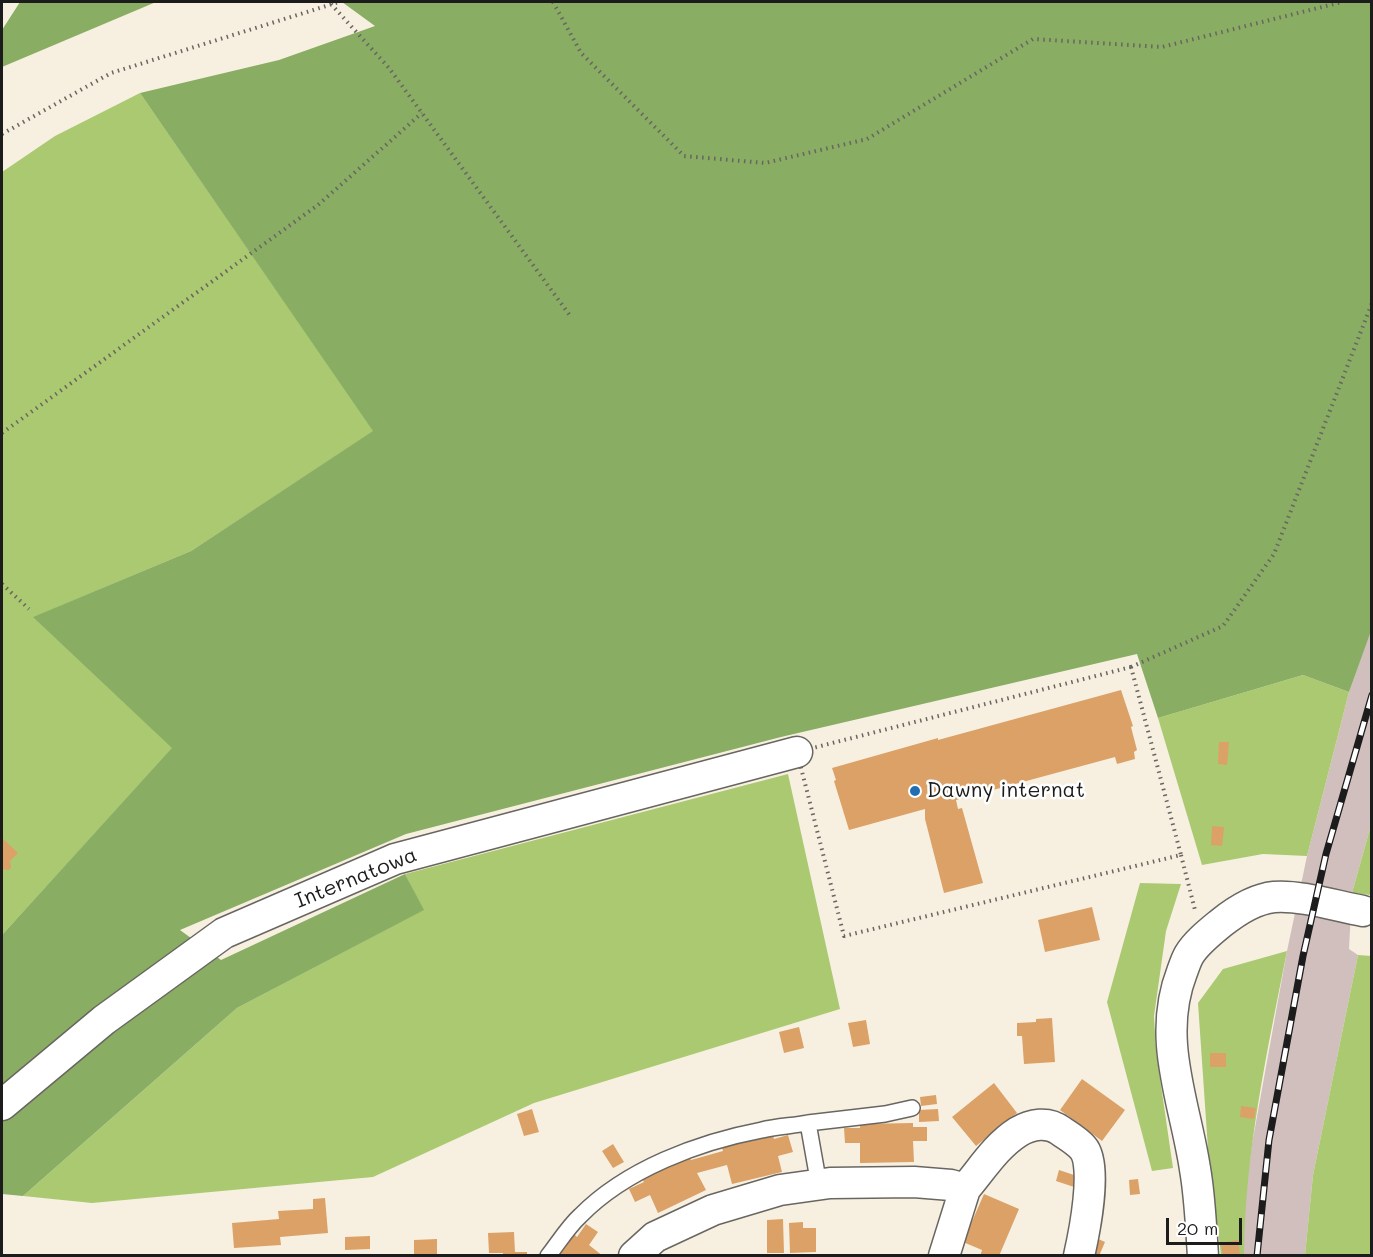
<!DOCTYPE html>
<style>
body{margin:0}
#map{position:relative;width:1373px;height:1257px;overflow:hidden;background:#f7f0e1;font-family:Mali,sans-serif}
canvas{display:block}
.frame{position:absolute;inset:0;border:3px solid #1c1c1c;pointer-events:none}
.scale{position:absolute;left:1166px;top:1218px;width:76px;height:27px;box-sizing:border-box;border:3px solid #1c1c1c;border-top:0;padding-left:8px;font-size:18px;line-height:21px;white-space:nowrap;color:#1c1c1c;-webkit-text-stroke:4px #fff;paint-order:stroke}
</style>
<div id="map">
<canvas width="1373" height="1257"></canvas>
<div class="frame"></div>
<div class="scale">20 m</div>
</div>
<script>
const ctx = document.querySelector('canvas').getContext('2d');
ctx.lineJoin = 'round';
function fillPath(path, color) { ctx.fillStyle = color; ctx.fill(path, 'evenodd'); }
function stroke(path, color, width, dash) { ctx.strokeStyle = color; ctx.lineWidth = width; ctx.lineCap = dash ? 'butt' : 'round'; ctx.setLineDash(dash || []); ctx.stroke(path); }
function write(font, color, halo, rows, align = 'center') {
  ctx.font = font + ' Mali,sans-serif'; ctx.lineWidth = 5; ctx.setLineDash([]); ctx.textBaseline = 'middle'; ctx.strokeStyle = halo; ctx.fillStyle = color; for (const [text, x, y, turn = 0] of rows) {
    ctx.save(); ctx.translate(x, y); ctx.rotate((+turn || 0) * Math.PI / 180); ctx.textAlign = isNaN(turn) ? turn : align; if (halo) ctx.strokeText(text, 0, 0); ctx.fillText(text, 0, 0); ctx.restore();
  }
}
const industrial = new Path2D(`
 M1371 628V825L1352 893 1349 949 1358 955 1313 1175 1305 1255 1244 1256V1206L1252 1144 1287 951 1307 856 1349 692Z`);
const green = new Path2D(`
 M140 93 374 431 191 551 34 617 173 748 2 935V172L55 136Z
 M1303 675 1349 692 1307 856 1263 854 1202 865 1158 718Z
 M788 774 840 1009 534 1103 373 1177 92 1203 23 1196 237 1008 423 910 405 874Z
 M1371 825V895L1352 893Z
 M1140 883 1181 884 1166 931 1154 1016 1156 1051 1173 1168 1152 1171 1107 1002Z
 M1287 951C1267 1052 1245 1152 1244 1255H1221L1208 1149 1198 1003 1223 969Z
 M1358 955 1372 956 1371 1255H1305L1313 1175Z`);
const forest = new Path2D(`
 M20 2H156L2 67V30Z
 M342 2H1371L1372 628 1349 692 1303 675 1158 718 1137 654 781 737 406 834 180 930 221 960 405 874 424 910 237 1008 23 1196 2 1194V935L172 748 33 617 191 551 373 431 140 93 279 60 375 26Z`);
const building = new Path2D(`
 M1121 690 1133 726 1131 727 1137 750 1134 752 1135 759 1117 764 1115 757 956 800 958 809 962 808 983 883 944 893 925 819V809L849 830 834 781 836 780 832 768 938 738V740Z
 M1219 742H1229L1227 765 1218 764Z
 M1212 826 1224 827 1222 846 1211 845Z
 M2 838 18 853 10 861 11 867 9 870 2 869Z
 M1092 907 1100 940 1045 952 1038 920Z
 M1052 1018 1055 1062 1024 1064 1022 1036H1017V1023L1036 1022V1019Z
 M866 1020 870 1044 853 1047 848 1023Z
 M799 1027 804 1048 784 1053 779 1032Z
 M1210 1053H1226V1067H1210Z
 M1082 1079 1125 1110 1102 1141 1060 1110Z
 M994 1083 1017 1113 976 1146 952 1117Z
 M936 1095 937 1104 921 1106 920 1097Z
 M1241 1106 1256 1108 1254 1119 1240 1117Z
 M532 1109 539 1132 524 1136 517 1114Z
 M938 1109 939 1121 919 1122V1110Z
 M913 1123V1127H927V1141H913L914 1162 860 1163V1143H845L844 1128H860V1124Z
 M773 1135 774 1139 788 1135 793 1152 778 1156 782 1172 732 1184 727 1165 697 1173 706 1190 658 1213 650 1195 635 1202 629 1189 644 1182 642 1179 689 1156 691 1160 723 1151 722 1147Z
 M613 1144 624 1162 613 1168 602 1151Z
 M1059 1170 1077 1176 1074 1187 1056 1181Z
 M1138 1179 1140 1194 1130 1195 1129 1180Z
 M984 1194 1019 1209 999 1256H980L982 1250 963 1242Z
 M325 1198 328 1233 280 1237 281 1245 234 1248 232 1223 279 1219 278 1211 313 1209V1199Z
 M783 1219 784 1253H767V1220Z
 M803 1222V1228H816V1252L790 1253 789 1223Z
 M586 1224 598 1232 589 1245 603 1256H558L574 1234 577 1237Z
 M514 1232 515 1252H527V1256H503V1253H489L488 1233Z
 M370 1236V1249L345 1250V1237Z
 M1094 1237 1105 1242 1099 1256H1085Z
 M437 1239V1256H414V1240Z
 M1238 1240 1240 1256H1223L1221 1243Z`);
const path = new Path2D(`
 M553 2 581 53 684 156 765 163 867 139 1033 39 1162 47 1342 2
 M331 4 389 68 571 317
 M2 134 111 73 339 2
 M2 433 318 205 422 113
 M2 584 29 609
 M1131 667 1181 855 844 936 797 752Z
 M1131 667 1223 626 1274 554 1372 303
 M1181 855 1195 910`);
const lane = new Path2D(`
 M819 1185 808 1123 885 1114 912 1108
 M548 1256C559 1242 568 1227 580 1216 626 1169 699 1142 762 1130 777 1126 792 1126 808 1123`);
const street = new Path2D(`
 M2 1105 104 1020 224 933 395 859 797 752
 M634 1256 655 1237 713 1210 780 1190 830 1183 914 1182 951 1185 965 1189C982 1169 996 1146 1018 1132 1031 1124 1048 1121 1061 1131 1068 1136 1077 1141 1083 1148 1098 1165 1084 1234 1079 1256
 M944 1256 965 1189
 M1203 1256C1201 1227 1200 1197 1195 1169 1185 1102 1156 1039 1182 972 1184 967 1186 960 1189 955 1196 943 1210 932 1221 923 1236 911 1254 899 1274 897 1301 895 1336 906 1363 911`);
const rail = new Path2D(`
 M1257 1256 1269 1140 1303 956 1326 854 1372 695`);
const markers = [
 [915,791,6,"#1f6fb2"]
];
const poiNames = [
 ["Dawny internat",927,791]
];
const streetNames = [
 ["Internatowa",356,878,-22]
];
fillPath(industrial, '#d1bfbd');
fillPath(green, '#abc971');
fillPath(forest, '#88ad63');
fillPath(building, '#dba166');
stroke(lane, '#696661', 18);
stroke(street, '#696661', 33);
stroke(path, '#696661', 4, [1.5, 4.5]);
stroke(lane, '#fff', 15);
stroke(street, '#fff', 30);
stroke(rail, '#1c1c1c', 7);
stroke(rail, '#fff', 4.5, [14]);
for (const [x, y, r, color] of markers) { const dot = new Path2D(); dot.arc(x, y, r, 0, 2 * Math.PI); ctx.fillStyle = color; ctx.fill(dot); stroke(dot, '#fff', 2); }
write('21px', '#1c1c1c', '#fff', poiNames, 'left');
write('21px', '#1c1c1c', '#fff', streetNames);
</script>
